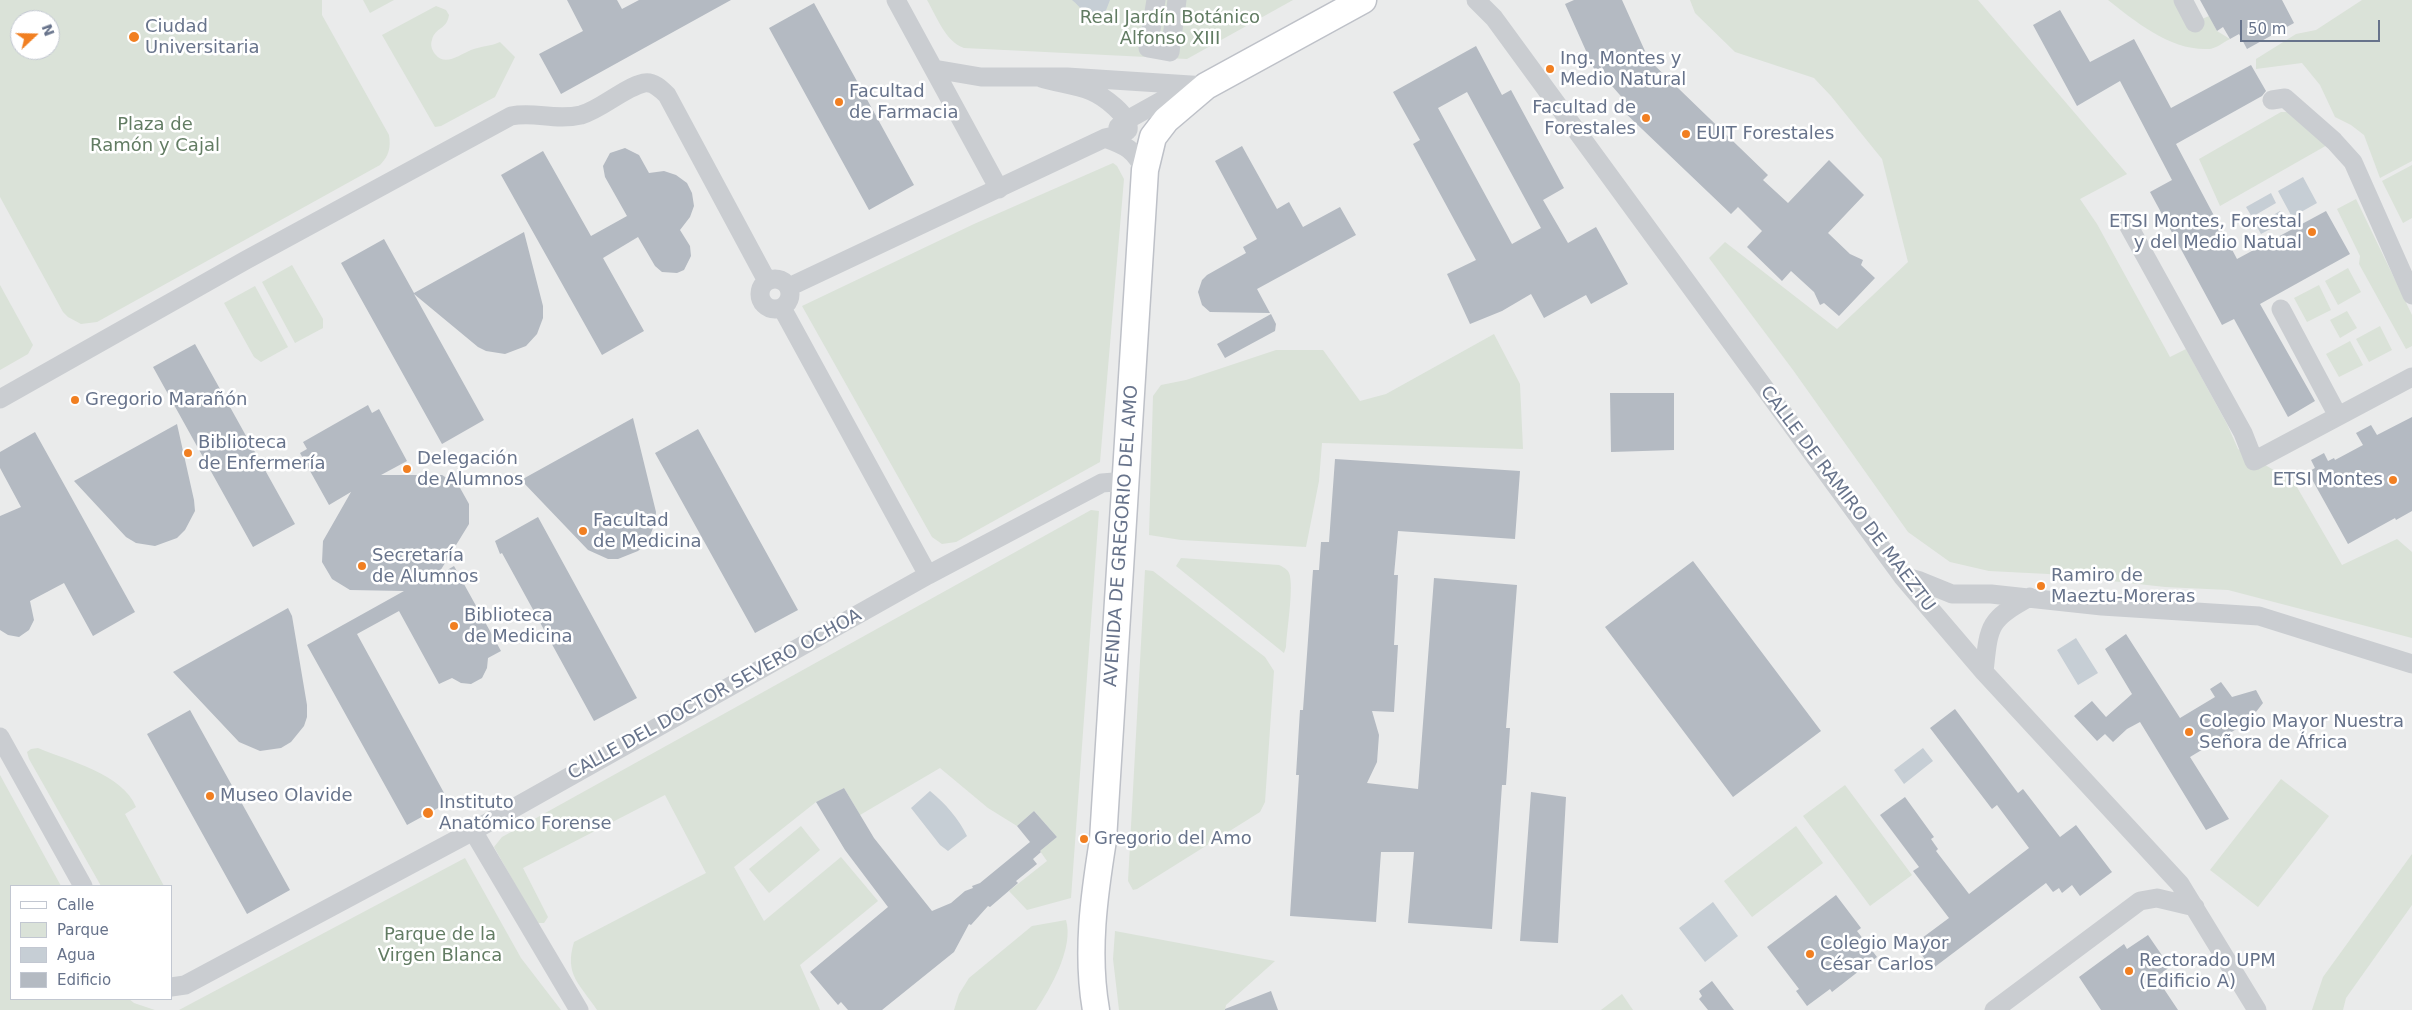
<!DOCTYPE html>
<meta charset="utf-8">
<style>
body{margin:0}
#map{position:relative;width:2412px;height:1010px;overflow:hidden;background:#f9faf8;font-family:"DejaVu Sans",sans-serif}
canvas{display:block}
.legend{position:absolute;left:10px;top:885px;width:162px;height:115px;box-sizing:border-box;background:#fff;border:1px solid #c2c7d1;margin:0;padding:6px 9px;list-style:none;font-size:15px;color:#67738b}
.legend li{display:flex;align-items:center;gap:10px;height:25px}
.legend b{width:25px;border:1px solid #c2c7d1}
.north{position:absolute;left:10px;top:10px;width:50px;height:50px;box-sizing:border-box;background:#fff;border:1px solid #c2c7d1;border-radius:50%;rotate:69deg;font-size:14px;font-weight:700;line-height:20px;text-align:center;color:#67738b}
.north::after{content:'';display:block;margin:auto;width:18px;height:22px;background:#f17f21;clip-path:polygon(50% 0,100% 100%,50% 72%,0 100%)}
.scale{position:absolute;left:2240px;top:20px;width:140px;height:22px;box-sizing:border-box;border:2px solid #67738b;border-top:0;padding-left:6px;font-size:15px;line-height:18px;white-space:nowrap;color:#67738b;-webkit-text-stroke:4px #fff;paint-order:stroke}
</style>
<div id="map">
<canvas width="2412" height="1010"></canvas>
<ul class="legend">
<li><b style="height:6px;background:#fff"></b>Calle</li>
<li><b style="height:14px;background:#dae2d8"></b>Parque</li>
<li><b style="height:14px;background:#c6ced5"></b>Agua</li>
<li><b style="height:14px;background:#b4bac2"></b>Edificio</li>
</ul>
<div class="north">N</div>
<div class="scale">50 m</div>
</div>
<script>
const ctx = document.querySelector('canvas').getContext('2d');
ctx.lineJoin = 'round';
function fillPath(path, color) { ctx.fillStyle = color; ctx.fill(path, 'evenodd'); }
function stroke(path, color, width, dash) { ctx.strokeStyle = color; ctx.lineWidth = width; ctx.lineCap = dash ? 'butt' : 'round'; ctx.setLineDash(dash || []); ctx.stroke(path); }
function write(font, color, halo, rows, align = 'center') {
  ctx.font = font + ' "DejaVu Sans",sans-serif'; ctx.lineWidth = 5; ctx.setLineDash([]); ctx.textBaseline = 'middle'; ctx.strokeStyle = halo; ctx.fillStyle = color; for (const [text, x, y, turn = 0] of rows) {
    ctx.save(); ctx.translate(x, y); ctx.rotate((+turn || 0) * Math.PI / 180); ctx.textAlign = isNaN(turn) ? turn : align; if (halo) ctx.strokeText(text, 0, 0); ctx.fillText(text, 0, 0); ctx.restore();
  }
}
const built = new Path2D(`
 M0 0H2412V1010H0ZM20 20H50V50H20ZM11 886H171V999H11Z`);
const green = new Path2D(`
 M0 0H322V15L389 135C391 147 389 156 380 165L97 322 81 324 68 317 63 312 0 197ZM20 20H50V50H20Z
 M363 0H394L370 13Z
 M927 0H1293L1187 59 964 48C945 41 937 17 927 0Z
 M1690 0H1978L2127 174 2080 199 2097 224 2170 357 2186 349 2227 424 2238 449 2294 482 2342 565 2397 539 2412 552V638L2228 590 2165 587 2048 574 1989 571 1950 562 1908 532 1793 370 1709 258 1725 242 1837 329 1908 262 1882 159 1831 96 1814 78 1735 52 1695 13Z
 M2108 0H2180L2195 22 2209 16 2217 31 2230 39C2224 42 2215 49 2209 49 2171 51 2136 22 2108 0Z
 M2362 0H2412V161L2380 178 2364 135 2351 125 2335 117 2320 85 2302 63 2256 69V59L2296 34 2316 30Z
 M436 6 446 10 449 15C447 30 435 27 432 40 430 45 432 50 435 54 445 67 459 55 471 50 481 46 492 46 500 42L515 57 495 97 441 126 435 127 382 35Z
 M2281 112H2290L2329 144 2220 206 2199 159Z
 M1113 163 1117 166 1124 179 1100 462 956 542 942 544 932 537 802 306 974 224Z
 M2412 165V218L2403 223 2382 181Z
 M2356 199 2412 315V346L2406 349 2359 264 2360 256 2337 209Z
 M292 265 323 319V328L295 343 262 282Z
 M2348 268 2361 292 2338 305 2325 281Z
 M0 285 33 345 28 354 0 370Z
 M2319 285 2331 310 2307 322 2294 298Z
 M255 286 288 347 261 362 254 357 224 303Z
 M2347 311 2357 328 2340 338 2330 320Z
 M2380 326 2392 350 2369 362 2356 339Z
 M1494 334 1520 384 1523 449 1322 443 1319 481 1306 547 1181 540 1149 535 1153 396 1161 385 1186 380 1276 350H1323L1360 401 1386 394Z
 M2350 341 2363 365 2339 377 2326 354Z
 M1091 510 1099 511 1071 898 1027 910 1009 891 1047 861 1040 851 1057 837 1034 811 1017 826 988 808 940 768 860 815 844 788 816 802 734 867 764 921 841 857 878 901 800 965 820 1010H597C580 984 564 975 574 942L706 873 665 795 523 868 548 917 544 923H537L494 847 502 837Z
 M1181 558 1279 565C1285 568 1289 570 1290 576 1293 594 1287 628 1286 647L1284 653 1176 566Z
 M1145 570 1153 571 1265 657 1274 671 1265 802 1260 812 1137 889 1133 890 1128 881Z
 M38 748C69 761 123 774 136 807L125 814 164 886H101L29 759 27 752 31 749Z
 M0 775 61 886H11V999H129L134 1003 155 1010H0Z
 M2281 779 2329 816 2258 907 2210 870Z
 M1845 785 1912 875 1870 906 1803 816Z
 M801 826 820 850 769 893 749 869Z
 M1796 826 1823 863 1752 917 1724 881Z
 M2412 854V905L2346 998 2343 1010H2312L2323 977Z
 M465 858 521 958 561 1010H179Z
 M1066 920C1074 947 1051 988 1036 1010H954L959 994 969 978 1032 926Z
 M1115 931 1275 961 1226 1005 1225 1010H1119L1113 959Z
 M1622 994 1633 1010H1601Z`);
const water = new Path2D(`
 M1072 0H1110L1103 18C1089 21 1082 8 1072 0Z
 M2303 177 2317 203 2292 217 2278 191Z
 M2271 193 2276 203 2252 217 2246 207Z
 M2280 211 2285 221 2261 234 2256 225Z
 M2076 638 2098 673 2078 685 2057 650Z
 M1923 748 1933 761 1904 784 1894 770Z
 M930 791C945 803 959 819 967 836L948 851 940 845 911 808Z
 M1713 902 1738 936 1705 962 1679 928Z`);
const building = new Path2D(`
 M567 0H617L622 9 639 0H731L561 94 539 54 583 31Z
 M1574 0H1622L1649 60 1768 175 1763 180 1788 203 1829 160 1864 195 1828 233 1850 254 1863 260 1861 265 1875 278 1839 316 1824 303 1820 305 1814 292 1791 271 1782 281 1747 247 1762 231 1738 207 1731 214 1620 108 1626 102 1612 86 1602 67 1595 71 1565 4Z
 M2200 0H2282L2294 23 2247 49 2239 34 2230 39 2223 27 2217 31Z
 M814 3 914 185 869 210 769 28Z
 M2060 10 2090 62 2134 39 2171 108 2251 65 2266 91 2262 96 2176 144 2237 259 2326 211 2350 254 2260 304 2315 401 2288 417 2234 319 2222 325 2150 192 2172 180 2120 81 2077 106 2033 25Z
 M1476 46 1502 95 1511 90 1564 188 1543 200 1568 243 1596 227 1628 284 1591 304 1586 295 1544 318 1531 294 1502 311 1470 324 1447 274 1476 260 1413 144 1420 140 1393 92ZM1467 92 1541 228 1512 244 1438 108Z
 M1242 146 1277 209 1289 202 1303 227 1340 207 1356 235 1257 289 1270 313 1210 312 1202 305 1198 292 1202 280 1207 275 1246 253 1243 247 1257 239 1215 161Z
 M625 148 639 155 649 173 664 171 676 175 687 183 692 193 694 206 690 217 680 230 690 246 691 256 684 270 677 273 662 272 655 266 638 237 603 258 644 331 602 355 501 175 543 151 591 236 627 216 605 177 603 166 610 153Z
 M524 232 543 306V318L537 334 526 346 505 354 486 351 478 347 414 294 484 420 442 444 341 263 384 239 414 293Z
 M1271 314 1276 324 1275 331 1225 358 1217 344Z
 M195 344 295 524 253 547 153 367Z
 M1610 393H1674V450L1611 452Z
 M368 405 372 413 379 409 407 461 381 475H442L459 486 469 504V524L437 576 454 566 501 651 488 658 487 668 482 678 471 684 461 683 452 678 439 684 399 611 357 634 449 802 407 825 307 645 404 591 350 590 332 579 322 562 323 541 351 492 329 505 300 453 307 449 303 442Z
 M2412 417V511L2396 520 2395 518 2348 544 2308 472 2315 468 2311 460 2324 453 2328 461 2334 458 2335 460 2363 445 2356 433 2371 425 2377 435Z
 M633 418 656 512 655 523 647 543 638 551 618 559H608L588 550 521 480Z
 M177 424 194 500 195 511 185 530 177 538 155 546 136 543 126 537 74 481Z
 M698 429 798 610 755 633 655 453Z
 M35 432 135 612 93 636 64 583 30 601 34 620 29 630 19 637 8 635 0 630V516L21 507 0 468V452Z
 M1335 459 1520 471 1515 539 1398 531 1394 575H1398L1394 645H1398L1394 712 1372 711 1379 735 1377 762 1367 783 1418 789 1434 578 1517 585 1506 728H1510L1506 785H1502L1492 929 1408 923 1414 852H1381L1376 922 1290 916 1299 775H1296L1300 710H1303L1313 570H1319L1321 542H1329Z
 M538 517 637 698 594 721 502 553 500 554 495 541Z
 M1693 561 1821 731 1733 797 1605 627Z
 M288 608 292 616 307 705V717L304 726 291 742 281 748 260 751 239 742 173 672Z
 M2126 634 2180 718 2215 697 2210 689 2221 682 2232 697 2256 690 2263 703 2248 722 2190 757 2229 819 2206 830 2140 722 2127 729 2113 742 2105 734 2097 741 2074 716 2092 701 2106 717 2132 694 2105 649Z
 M1955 709 2018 793 2023 789 2060 837 2076 825 2112 872 2080 896 2072 885 2062 893 2059 888 2053 892 2046 883 1932 969 1914 944 1949 918 1913 871 1919 867 1880 815 1905 797 1934 837 1931 839 1938 849 1936 851 1969 894 2029 848 1997 805 1992 809 1930 728Z
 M190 710 290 890 247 914 147 734Z
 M844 788 874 838 932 911 951 903 965 891 973 888 972 886 980 883 1030 842 1017 826 1034 811 1057 837 1040 851 1041 852 1033 859 1037 864 1016 881 1018 883 990 907 988 906 971 925 969 924 954 952 882 1010H848L841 1002 838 1005 810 972 888 907 845 850 816 802Z
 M1531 792 1566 797 1558 943 1520 941Z
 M1836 895 1861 928 1857 931 1877 957 1832 992 1830 989 1807 1006 1796 991 1799 989 1767 947Z
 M2148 935 2170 967 2156 977 2178 1010H2101L2079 977 2124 944 2127 949Z
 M1712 981 1734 1010H1708L1699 999 1702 996 1699 991Z
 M1271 991 1278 1010H1225V1009Z`);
const street = new Path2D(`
 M896 0 999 189
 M1156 0 1148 48 1170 52 1177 0
 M1476 0 1494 18 1902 576 1984 672 2180 884 2257 1010
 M2183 0 2195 23
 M934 69 981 77H1067L1206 86
 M2272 100 2285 98 2334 141 2353 162 2412 295
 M1118 127 1127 120 1190 85
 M1105 138C1127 146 1133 149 1145 170
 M2127 223 2243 433 2254 461 2412 377
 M760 294a15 15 0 1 1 30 0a15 15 0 1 1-30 0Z
 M789 287 1105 138 1122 134 1128 130C1131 116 1103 96 1091 91 1076 85 1057 83 1041 78
 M782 308 928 575
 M2281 309 2338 416
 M0 399 246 260 511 116C535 111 554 121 581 115 602 109 623 88 644 83 653 81 661 89 667 95L767 281
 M1902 576 1920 581 1952 594H1991L2102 606 2259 616 2412 664
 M1984 672C1989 625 1988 620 2030 597
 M0 737 83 886
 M473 831 579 1010
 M171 987 185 985 473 831 928 575 1102 483 1114 482 1126 489
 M1994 1010 2140 901 2157 898 2195 907`);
const secondary = new Path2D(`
 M1096 1010C1086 953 1094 896 1103 840L1145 170 1153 137 1166 120 1206 86 1363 0`);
const markers = [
 [134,37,6,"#f17f21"],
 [1550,69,5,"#f17f21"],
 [839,102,5,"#f17f21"],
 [1646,118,5,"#f17f21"],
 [1686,134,5,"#f17f21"],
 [2312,232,5,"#f17f21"],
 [75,400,5,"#f17f21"],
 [188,453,5,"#f17f21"],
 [407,469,5,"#f17f21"],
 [2393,480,5,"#f17f21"],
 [583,531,5,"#f17f21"],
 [362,566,5,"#f17f21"],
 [2041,586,5,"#f17f21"],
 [454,626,5,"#f17f21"],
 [2189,732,5,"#f17f21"],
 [210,796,5,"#f17f21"],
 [428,813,6,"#f17f21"],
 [1084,839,5,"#f17f21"],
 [1810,954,5,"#f17f21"],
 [2129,971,5,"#f17f21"]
];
const parkNames = [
 ["Real Jardín Botánico",1170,18],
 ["Alfonso XIII",1170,39],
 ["Plaza de",155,125],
 ["Ramón y Cajal",155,146],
 ["Parque de la",440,935],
 ["Virgen Blanca",440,956]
];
const poiNames = [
 ["Ciudad",145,27],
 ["Universitaria",145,48],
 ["Ing. Montes y",1560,59],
 ["Medio Natural",1560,80],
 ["Facultad",849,92],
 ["de Farmacia",849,113],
 ["Facultad de",1636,108,"right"],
 ["Forestales",1636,129,"right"],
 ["EUIT Forestales",1696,134],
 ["ETSI Montes, Forestal",2302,222,"right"],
 ["y del Medio Natual",2302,243,"right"],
 ["Gregorio Marañón",85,400],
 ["Biblioteca",198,443],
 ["de Enfermería",198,464],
 ["Delegación",417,459],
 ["de Alumnos",417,480],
 ["ETSI Montes",2383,480,"right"],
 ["Facultad",593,521],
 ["de Medicina",593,542],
 ["Secretaría",372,556],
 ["de Alumnos",372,577],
 ["Ramiro de",2051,576],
 ["Maeztu-Moreras",2051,597],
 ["Biblioteca",464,616],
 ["de Medicina",464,637],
 ["Colegio Mayor Nuestra",2199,722],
 ["Señora de África",2199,743],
 ["Museo Olavide",220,796],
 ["Instituto",439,803],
 ["Anatómico Forense",439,824],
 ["Gregorio del Amo",1094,839],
 ["Colegio Mayor",1820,944],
 ["César Carlos",1820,965],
 ["Rectorado UPM",2139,961],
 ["(Edificio A)",2139,982]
];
const streetNames = [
 ["CALLE DE RAMIRO DE MAEZTU",1847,499,53],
 ["AVENIDA DE GREGORIO DEL AMO",1122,536,-86],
 ["CALLE DEL DOCTOR SEVERO OCHOA",715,695,-29]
];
fillPath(built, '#eaebeb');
fillPath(green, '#dae2d8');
fillPath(water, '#c6ced5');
fillPath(building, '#b4bac2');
stroke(secondary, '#bec1c8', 29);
stroke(street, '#cacdd1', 19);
stroke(secondary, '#fff', 26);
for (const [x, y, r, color] of markers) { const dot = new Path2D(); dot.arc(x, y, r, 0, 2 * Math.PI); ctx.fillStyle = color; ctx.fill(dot); stroke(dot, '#fff', 2); }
write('18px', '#627c63', '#fff', parkNames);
write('18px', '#67738b', '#fff', poiNames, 'left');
write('18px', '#67738b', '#fff', streetNames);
</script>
